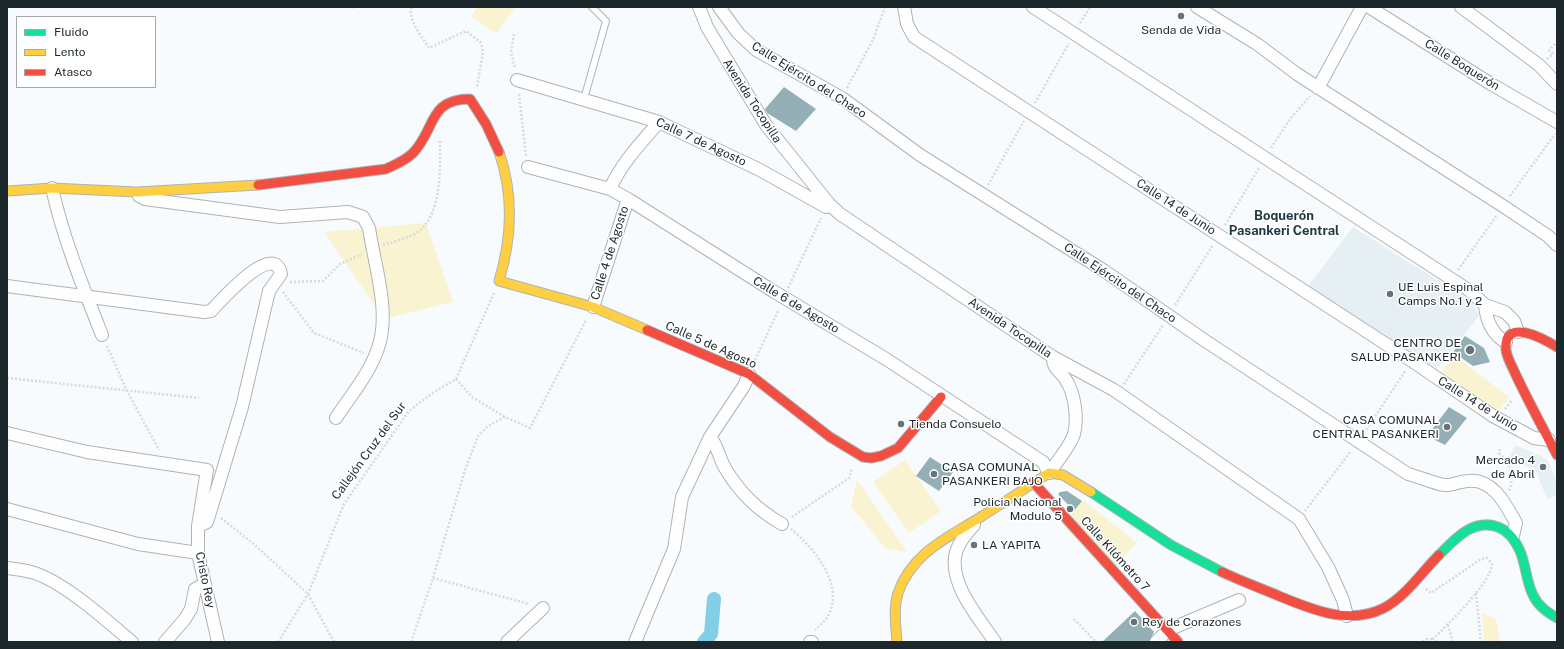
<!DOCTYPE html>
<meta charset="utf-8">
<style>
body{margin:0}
#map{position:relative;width:1564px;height:649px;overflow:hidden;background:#f8fbfd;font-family:"Public Sans",sans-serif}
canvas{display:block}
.frame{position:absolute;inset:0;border:8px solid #1c282c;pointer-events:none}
.legend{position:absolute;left:16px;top:16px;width:140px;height:72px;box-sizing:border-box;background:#fff;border:1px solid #a4a9ab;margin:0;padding:5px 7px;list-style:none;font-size:12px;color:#1c282c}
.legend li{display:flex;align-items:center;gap:8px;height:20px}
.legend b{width:20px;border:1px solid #a4a9ab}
</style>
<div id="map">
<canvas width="1564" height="649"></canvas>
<div class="frame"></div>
<ul class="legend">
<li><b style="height:5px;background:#16e098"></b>Fluido</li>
<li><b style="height:5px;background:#ffcf43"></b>Lento</li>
<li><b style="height:5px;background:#f24e42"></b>Atasco</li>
</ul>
</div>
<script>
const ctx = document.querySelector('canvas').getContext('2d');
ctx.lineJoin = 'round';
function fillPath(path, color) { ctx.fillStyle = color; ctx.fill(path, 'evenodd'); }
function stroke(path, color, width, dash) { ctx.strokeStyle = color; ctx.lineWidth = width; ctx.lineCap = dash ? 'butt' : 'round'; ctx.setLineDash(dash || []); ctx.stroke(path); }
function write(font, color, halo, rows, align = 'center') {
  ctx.font = font + ' "Public Sans",sans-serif'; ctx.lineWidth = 3; ctx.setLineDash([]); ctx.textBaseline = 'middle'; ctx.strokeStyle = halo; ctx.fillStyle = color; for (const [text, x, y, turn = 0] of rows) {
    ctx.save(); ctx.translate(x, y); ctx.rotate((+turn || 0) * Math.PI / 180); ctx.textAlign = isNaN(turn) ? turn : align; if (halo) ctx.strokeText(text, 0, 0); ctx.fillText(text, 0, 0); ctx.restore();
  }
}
const built = new Path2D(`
 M1353 227 1472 302 1479 316 1437 369 1308 286Z
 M1515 445 1541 456 1548 461 1557 482V495L1547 499 1536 472 1509 458Z`);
const green = new Path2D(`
 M478 7H516L496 34 471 16Z
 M426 223 453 302 384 319 324 232Z
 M1454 355 1509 397 1490 424 1434 382Z
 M905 460 941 511 909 533 873 482Z
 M857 480 907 552 886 549 851 506Z
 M1083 500 1137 543 1108 573 1063 525Z
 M1482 613 1496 619 1500 642H1484Z`);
const canal = new Path2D(`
 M704 642 711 634 714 599`);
const building = new Path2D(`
 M784 87 816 109 796 131 767 113 765 109Z
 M1465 336 1484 348 1490 362 1473 366 1453 352Z
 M1449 407 1467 418 1445 445 1427 436Z
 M930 457 953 472 939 491 916 476Z
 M1067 491 1082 501 1074 511 1058 494 1060 492Z
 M1135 611 1154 632 1149 642H1102Z`);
const path = new Path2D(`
 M353 7 354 8
 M412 7C406 18 423 38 429 48L466 31 481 43 483 52 477 87
 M1080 23 1090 7
 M514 34 511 52 515 69
 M1547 59 1553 54 1549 50 1557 42
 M847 88 873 40 885 7
 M519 94 526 156
 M1035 103 1069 43
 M1271 148 1290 119 1310 96
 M988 185 1024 121
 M1510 196 1555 134
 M1225 225 1259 168
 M383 245C393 242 403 239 413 235 443 220 440 168 440 139
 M1458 270 1497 215
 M290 282 323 281 340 264 362 254
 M788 288 821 218
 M283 292 314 333 364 353
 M1175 305 1213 245
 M107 346 126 389 159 450
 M755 360 779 309
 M7 378 199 398
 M456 379 472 397 505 417
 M1124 384 1163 325
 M1505 409 1512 400
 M1364 433 1406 370
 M1500 449 1499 453C1510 463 1515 476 1509 491
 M1305 511 1351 451
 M792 517 849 478 852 469
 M221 518 255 545 308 594 334 642
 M791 529C813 547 844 583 829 614 827 620 820 625 815 630
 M433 578 529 604
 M1426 589 1431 593 1481 559 1487 558 1492 564C1491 583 1447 625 1433 639L1437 642
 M1476 593 1481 642
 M1074 619 1096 642
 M1448 625 1453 642
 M278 642 308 594 344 504 409 411 431 394 456 379 494 293
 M411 642 432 581 465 470 478 436 488 426 505 417 530 428 586 320
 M1423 642 1426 639H1433`);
const lane = new Path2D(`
 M584 99 606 21 592 7`);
const street = new Path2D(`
 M699 7 707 27 766 125 830 205 840 214 1053 357 1114 390 1299 519 1328 567 1343 600 1347 616
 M719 7 738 33 756 50 842 98 920 155 1103 270 1204 340 1408 474C1420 477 1432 483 1444 485 1451 486 1461 481 1468 481 1493 478 1506 505 1516 523L1513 536
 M904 7 907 24 914 37 1412 361 1493 416 1534 438 1549 440
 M1033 7 1470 291 1485 305 1505 312 1514 321 1518 332
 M1197 7 1257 44 1297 74 1503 206 1548 236 1557 245
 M1369 7 1491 84 1557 122
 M1461 7 1539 65 1557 84
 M517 80 659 122 760 170 826 207 829 206
 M1318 88 1362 7
 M528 167 610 189 628 199 773 291 886 359 1043 462 1049 473C1056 463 1071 445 1074 434 1078 419 1075 394 1066 380 1061 371 1052 369 1053 357
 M52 188C63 238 83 287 102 335
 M610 189C622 162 641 143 659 122
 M139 196 145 199 280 217 348 212 363 217 369 228C374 263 390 310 379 345 371 372 351 395 336 418
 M7 286 204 312 211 311C219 303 274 239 281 274L269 291 242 407 211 509 207 522 198 526
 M1485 305C1486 319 1492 335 1506 342
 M593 307 628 199
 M7 433 87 452 207 470 198 526V553L218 642
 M710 437C718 446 719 458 725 468 739 492 757 510 782 524
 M7 509 138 544 198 553
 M974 525C966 534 957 544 955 557 951 587 979 618 995 642
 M7 568C15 569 24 570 31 572 62 580 107 621 132 642
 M165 642 185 619 191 609 195 589 205 584
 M507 642 543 608
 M635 642 674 549 682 497 710 437 744 386 749 374
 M810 642H812
 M1156 642 1168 630 1239 600`);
const fast = new Path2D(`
 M1091 492 1171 545 1222 572
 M1439 555C1455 539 1473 518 1498 527 1509 531 1515 540 1520 551 1526 565 1526 581 1533 595 1538 606 1547 612 1557 618`);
const slow = new Path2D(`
 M499 152C514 195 512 238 499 281L593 307 647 330
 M7 191 52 188 137 192 258 185
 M897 642C896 626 893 609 898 593 912 553 947 538 979 518 1003 503 1026 488 1049 473L1063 475 1091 492`);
const jam = new Path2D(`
 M258 185 386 169C396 164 405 161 413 153 436 129 428 99 470 99L486 124 499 152
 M647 330 749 374 830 437 863 457 871 458 881 456 898 448 941 397
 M1557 347C1544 339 1503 316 1506 350 1507 358 1512 366 1515 373 1528 401 1543 428 1557 455
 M1033 482 1178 642
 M1222 572C1241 581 1260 588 1279 596 1311 609 1349 626 1384 608 1406 596 1421 573 1439 555`);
const markers = [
 [1181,16,4,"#697275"],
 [1390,294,4,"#697275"],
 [1470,350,5,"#697275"],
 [901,424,4,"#697275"],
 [1447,427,4,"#697275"],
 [1543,467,4,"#697275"],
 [934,474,4,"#697275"],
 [1070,509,4,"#697275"],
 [974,545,4,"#697275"],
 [1134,622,4,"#697275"]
];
const poiNames = [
 ["Senda de Vida",1181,30,"center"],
 ["UE Luis Espinal",1398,287],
 ["Camps No.1 y 2",1398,301],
 ["CENTRO DE",1461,343,"right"],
 ["SALUD PASANKERI",1461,357,"right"],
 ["CASA COMUNAL",1439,420,"right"],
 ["CENTRAL PASANKERI",1439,434,"right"],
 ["Tienda Consuelo",909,424],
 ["Mercado 4",1535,460,"right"],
 ["de Abril",1535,474,"right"],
 ["CASA COMUNAL",942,467],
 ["PASANKERI BAJO",942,481],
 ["Policia Nacional",1062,502,"right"],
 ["Modulo 5",1062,516,"right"],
 ["LA YAPITA",982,545],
 ["Rey de Corazones",1142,622]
];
const streetNames = [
 ["Calle Boquerón",1462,65,32],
 ["Calle Ejército del Chaco",809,80,32],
 ["Avenida Tocopilla",752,101,57],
 ["Calle 7 de Agosto",701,142,25],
 ["Calle 14 de Junio",1176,207,33],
 ["Calle 4 de Agosto",610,253,-72],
 ["Calle Ejército del Chaco",1120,283,34],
 ["Calle 6 de Agosto",796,305,31],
 ["Avenida Tocopilla",1010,328,34],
 ["Calle 5 de Agosto",711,345,24],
 ["Calle 14 de Junio",1478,404,32],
 ["Callejón Cruz del Sur",369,451,-54],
 ["Calle Kilómetro 7",1115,554,48],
 ["Cristo Rey",205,580,78]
];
const neighbourhoodNames = [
 ["Boquerón",1284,216],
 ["Pasankeri Central",1284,231]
];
fillPath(built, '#e6eff3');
fillPath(green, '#f9f3d2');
stroke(canal, '#82cee9', 14);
fillPath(building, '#95afb7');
stroke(lane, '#adb4b7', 8);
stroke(street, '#adb4b7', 14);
stroke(fast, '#adb4b7', 11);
stroke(slow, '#adb4b7', 11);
stroke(jam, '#adb4b7', 11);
stroke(path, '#d8d9da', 2.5, [2, 2]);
stroke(lane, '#fefeff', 6);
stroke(street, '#fefeff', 12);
stroke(fast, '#16e098', 9);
stroke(slow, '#ffcf43', 9);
stroke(jam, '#f24e42', 9);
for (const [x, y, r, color] of markers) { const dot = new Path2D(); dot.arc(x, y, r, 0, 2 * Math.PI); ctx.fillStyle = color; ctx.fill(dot); stroke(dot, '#fff', 1.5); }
write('12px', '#1c282c', '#fff', poiNames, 'left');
write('12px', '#1c282c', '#fff', streetNames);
write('bold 13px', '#1e3842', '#fff', neighbourhoodNames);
</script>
